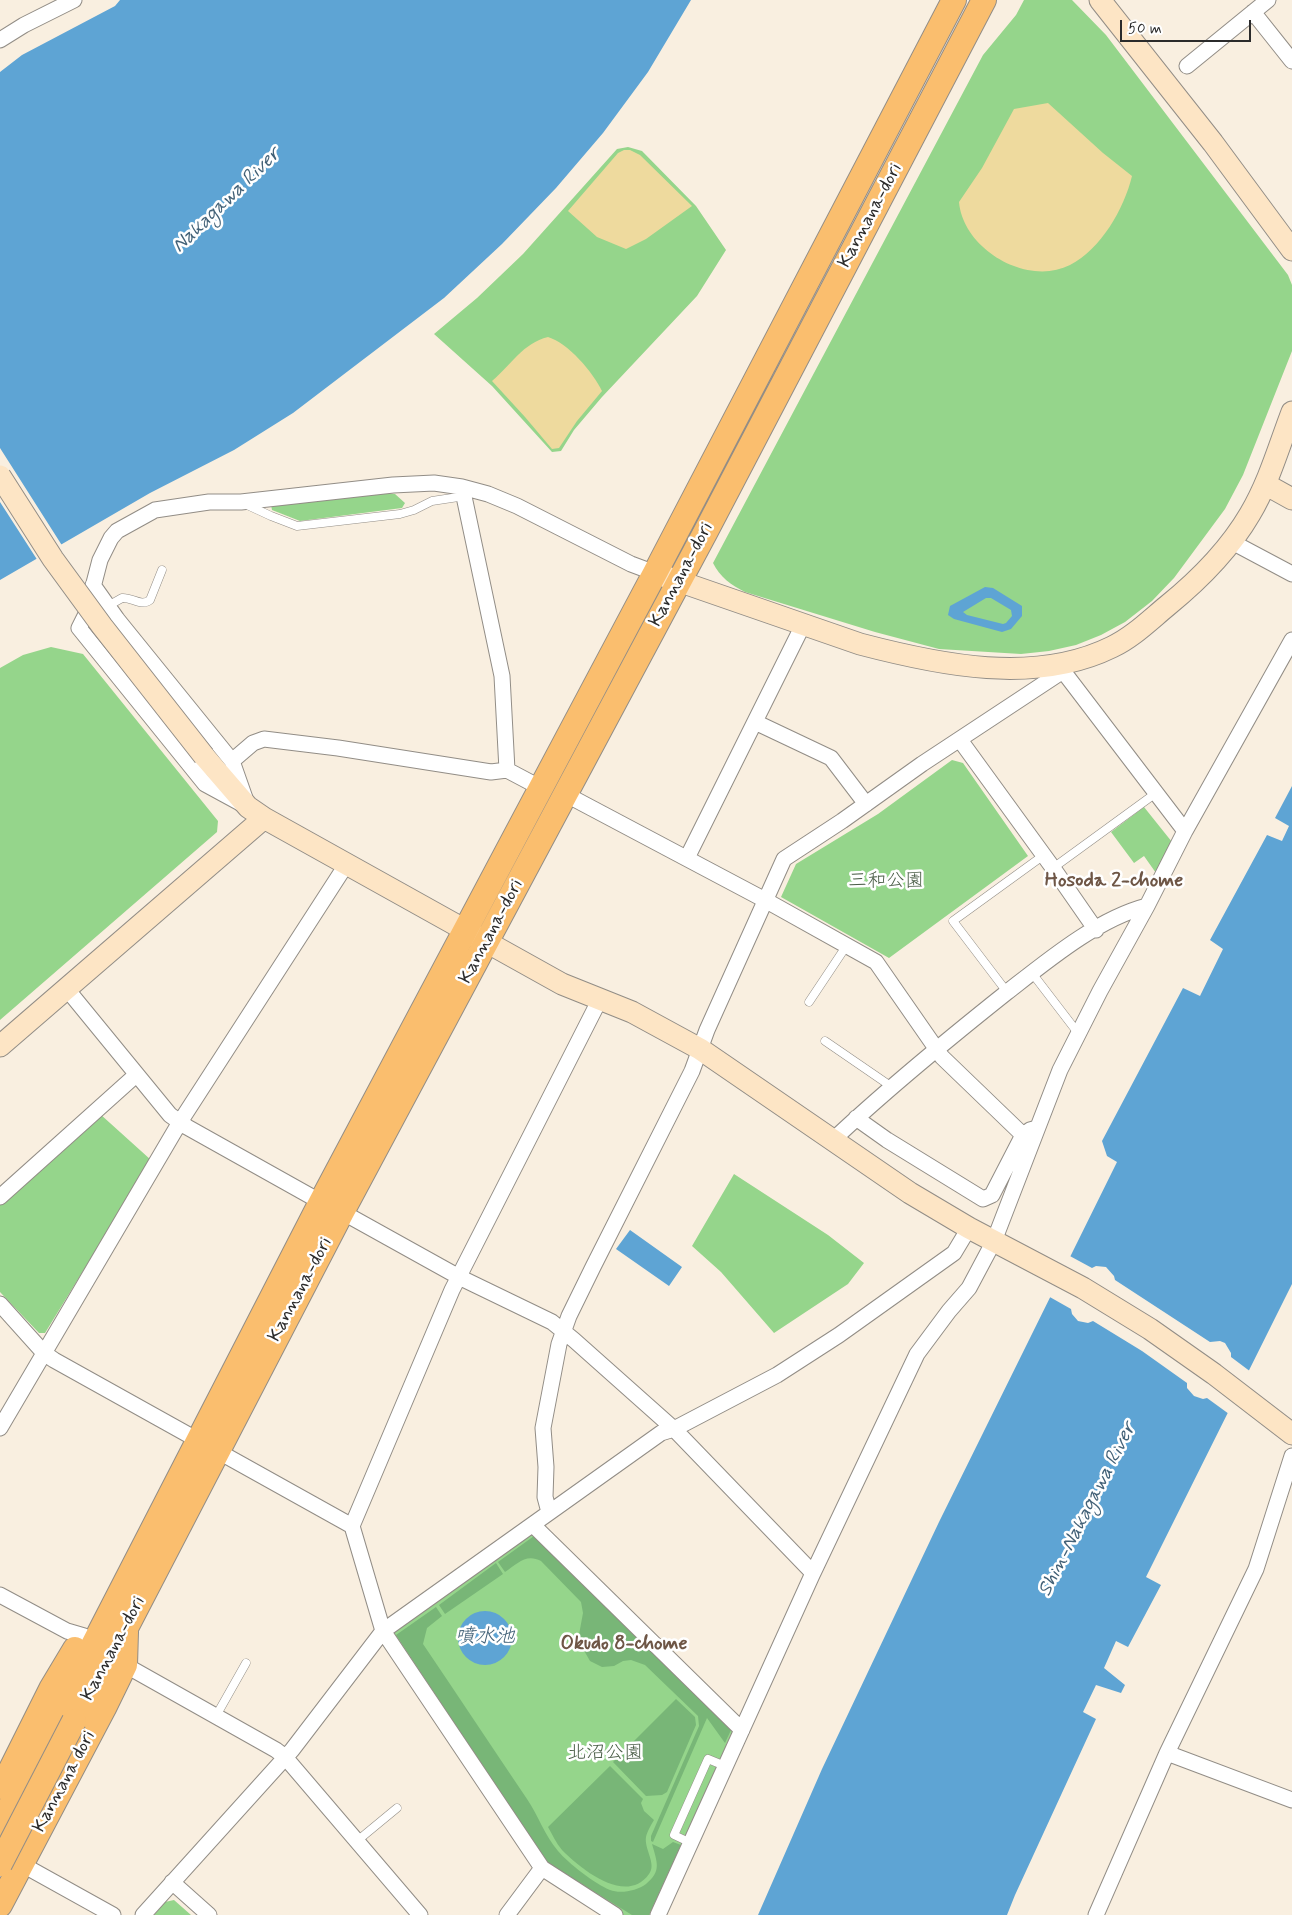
<!DOCTYPE html>
<meta charset="utf-8">
<style>
body{margin:0}
#map{position:relative;width:1292px;height:1915px;overflow:hidden;background:#f9efe0;font-family:Mynerve,sans-serif}
canvas{display:block}
.scale{position:absolute;left:1120px;top:20px;width:131px;height:22px;box-sizing:border-box;border:2px solid #2b2b2b;border-top:0;padding-left:6px;font-size:15px;line-height:18px;white-space:nowrap;color:#2b2b2b;-webkit-text-stroke:4px #fff;paint-order:stroke}
</style>
<div id="map">
<canvas width="1292" height="1915"></canvas>
<div class="scale">50 m</div>
</div>
<script>
const ctx = document.querySelector('canvas').getContext('2d');
ctx.lineJoin = 'round';
function fillPath(path, color) { ctx.fillStyle = color; ctx.fill(path, 'evenodd'); }
function stroke(path, color, width, dash) { ctx.strokeStyle = color; ctx.lineWidth = width; ctx.lineCap = dash ? 'butt' : 'round'; ctx.setLineDash(dash || []); ctx.stroke(path); }
function write(font, color, halo, rows, align = 'center') {
  ctx.font = font + ' Mynerve,"Klee One",sans-serif'; ctx.lineWidth = 5; ctx.setLineDash([]); ctx.textBaseline = 'middle'; ctx.strokeStyle = halo; ctx.fillStyle = color; for (const [text, x, y, turn = 0] of rows) {
    ctx.save(); ctx.translate(x, y); ctx.rotate((+turn || 0) * Math.PI / 180); ctx.textAlign = isNaN(turn) ? turn : align; if (halo) ctx.strokeText(text, 0, 0); ctx.fillText(text, 0, 0); ctx.restore();
  }
}
const green = new Path2D(`
 M1024 0H1072L1106 35 1288 275 1292 285V351L1243 475 1225 509 1174 578 1152 601 1125 622 1101 635 1076 645 1049 651 1021 654 939 649 875 632 745 592C731 585 720 577 713 563L983 55 1016 15Z
 M628 147 642 151 696 206 726 250 697 296 602 397 574 430 561 451 552 452 492 386 434 334 477 298 523 254 617 149Z
 M384 493 395 494 405 503 402 508 300 521 272 510 271 505Z
 M51 647 83 654 218 821 217 832 0 1020V668L23 655Z
 M952 760 963 763 1028 856 889 958 781 897 796 864 878 814Z
 M1144 807 1172 842 1156 873 1144 856 1134 863 1111 832Z
 M100 1114 151 1160 45 1333H39L0 1292V1205Z
 M734 1174 828 1235 864 1263 848 1284 774 1333 721 1272 692 1246Z
 M534 1529 739 1729 655 1915H623L546 1863 389 1634Z
 M174 1900 191 1915H154L165 1902Z`);
const forest = new Path2D(`
 M534 1536 731 1730 725 1743 707 1718 653 1842 651 1841V1836L699 1726 698 1716 645 1665 631 1660 623 1661 614 1666 602 1667 590 1661 578 1640 583 1613 581 1602 541 1561C526 1553 517 1564 505 1572L498 1562Z
 M496 1563 503 1574 445 1614 439 1605Z
 M436 1607 442 1616 427 1628 423 1644C458 1696 492 1747 527 1799 538 1815 545 1836 558 1851 568 1863 595 1884 610 1890 620 1894 637 1891 646 1884 662 1871 657 1862 652 1844L663 1849 673 1842 681 1845 649 1915H632L546 1862 396 1635Z
 M676 1699 695 1717 696 1725 667 1792 662 1795 646 1796 613 1762Z
 M610 1766 643 1799 641 1803 644 1811 654 1820C651 1825 647 1832 646 1837 644 1849 657 1864 649 1874 626 1906 581 1869 562 1850 556 1843 552 1834 548 1827Z`);
const sand = new Path2D(`
 M1048 103 1103 153 1132 176C1124 209 1101 249 1070 265 1027 287 963 249 959 202L982 168 1014 109Z
 M624 150H630L640 155 692 206 646 239 626 249 597 237 568 211 618 153Z
 M548 337C568 343 593 372 602 391L577 421 559 448 552 449 525 417 492 381C511 365 523 343 548 337Z`);
const water = new Path2D(`
 M120 0H691L648 72 603 133 556 188 502 244 444 298 293 413 234 450 150 493 0 580V72L22 55 115 6Z
 M985 587 993 588 1022 606V616L1011 629 1002 632 954 619 948 615 950 606ZM986 598H991L1011 610 1012 616 1006 623 1003 624 967 615 963 612Z
 M1292 786V1284L1146 1577 1161 1585 1128 1647 1116 1641 1104 1668 1125 1685 1121 1693 1096 1685 1083 1712 1096 1719 1015 1895 1007 1915H758L822 1769 939 1522 1117 1162 1107 1156 1102 1141 1183 988 1200 996 1223 949 1210 940 1267 835 1282 841 1289 826 1275 818Z
 M630 1230 682 1267 669 1286 616 1249Z
 M458 1638a27 27 0 1 1 54 0a27 27 0 1 1-54 0Z`);
const pier = new Path2D(`
 M0 448 63 547 38 561 0 502Z
 M1068 1255 1092 1268 1096 1266 1106 1267 1114 1276 1115 1280 1210 1342 1220 1341 1225 1343 1231 1353V1357L1251 1372 1229 1414 1207 1398 1203 1399 1194 1396 1187 1388V1383L1142 1351 1093 1321 1088 1323 1078 1321 1072 1314 1071 1309 1048 1296Z`);
const lane = new Path2D(`
 M245 504 271 516 297 526 400 514 414 510 432 501 465 496
 M108 606 122 598C132 597 141 607 150 600L162 570
 M1053 868 1156 793
 M1032 973 1078 1033
 M1007 992 953 921 1044 855
 M809 1002 847 945
 M825 1041 892 1087
 M216 1716 246 1663
 M357 1841 397 1808
 M691 1843 674 1835 708 1759 725 1766`);
const street = new Path2D(`
 M1253 12 1292 61
 M0 40 24 25 74 0
 M1187 66 1268 0
 M462 487 502 676 507 770
 M1232 542 1292 574
 M93 585 117 619 232 761 245 798
 M1062 664 1063 671 1185 831
 M755 722 831 758 866 804
 M960 740 1053 868 1096 930
 M232 761 253 743 264 739 338 748 491 772 507 770 541 788
 M565 794 765 900 876 962 942 1057 1023 1135 1030 1130 1037 1128
 M240 803 205 784 79 628 86 614 100 560 111 538 117 531 155 510 209 502H241L393 485 434 483 462 487 488 494 517 506 631 564 655 573
 M687 858 803 625
 M66 988 170 1115 187 1127 321 1202
 M856 1118 887 1140 983 1199 992 1195 1023 1135
 M833 1140C888 1088 947 1040 1006 993 1047 961 1097 919 1147 906
 M0 1197 136 1075
 M342 1212 459 1277 552 1322 574 1340 674 1429 813 1573 917 1354 949 1311 969 1288 994 1241 1060 1070 1100 991 1147 906 1185 831 1292 640
 M0 1304 44 1353 54 1360 352 1526 452 1290 600 999
 M0 1428 180 1122 346 865
 M549 1512 545 1497 546 1467 543 1428 559 1344 569 1316 593 1267 692 1071 707 1030 784 859 842 821 922 764 1063 671
 M533 1525 742 1730
 M352 1526 383 1631 542 1868 615 1915
 M0 1595 67 1631 84 1636
 M125 1665 276 1750 285 1757 420 1915
 M1167 1753 1292 1800
 M14 1860 113 1915
 M172 1882 209 1915
 M143 1915 292 1750 383 1631 661 1433 674 1429 777 1375 839 1335 954 1253 969 1228
 M507 1915 542 1868
 M658 1915 813 1573
 M1096 1915 1167 1753 1256 1569 1292 1456`);
const secondary = new Path2D(`
 M1100 0 1213 143 1292 250
 M1265 484 1292 499
 M655 573 860 644C940 665 1035 685 1112 647 1133 637 1150 620 1167 606 1199 580 1229 550 1250 514 1269 482 1279 446 1292 412
 M204 756 248 807 264 818 562 984 632 1012 700 1049 910 1193 969 1228 1083 1288 1150 1329 1214 1374 1292 1434
 M0 1046 264 818`);
const primary = new Path2D(`
 M74 1721 126 1628 342 1212 705 533 984 0
 M2 1787 51 1689 75 1649
 M0 1826 321 1202 655 573 954 0
 M0 1905 104 1708 125 1665 126 1632`);
const secondaryBridge = new Path2D(`
 M0 476 53 559 102 626 204 756`);
const primaryBridge = new Path2D(`
 M0 1864 74 1721`);
const streetNames = [
 ["Kannana-dori",871,216,-62],
 ["Kannana-dori",682,575,-62],
 ["Kannana-dori",492,932,-62],
 ["Kannana-dori",301,1290,-62],
 ["Kannana-dori",114,1649,-62],
 ["Kannana dori",65,1782,-62]
];
const parkNames = [
 ["三和公園",886,882],
 ["北沼公園",605,1754]
];
const waterNames = [
 ["Nakagawa River",227,201,-44],
 ["Shin-Nakagawa River",1088,1510,-63],
 ["噴水池",485,1638]
];
const neighbourhoodNames = [
 ["Hosoda 2-chome",1114,882],
 ["Okudo 8-chome",624,1645]
];
fillPath(green, '#95d58b');
fillPath(forest, '#78b677');
fillPath(sand, '#eeda9e');
fillPath(water, '#5ea4d4');
fillPath(pier, '#f9efe0');
stroke(lane, '#928d86', 9);
stroke(street, '#928d86', 17);
stroke(secondary, '#928d86', 23);
stroke(primary, '#928d86', 26);
stroke(lane, '#fff', 8);
stroke(street, '#fff', 15);
stroke(secondary, '#fde5c5', 21);
stroke(primary, '#fabe6e', 24);
stroke(secondaryBridge, '#928d86', 23, []);
stroke(primaryBridge, '#928d86', 26, []);
stroke(secondaryBridge, '#fde5c5', 21);
stroke(primaryBridge, '#fabe6e', 24);
write('19px', '#2b2b2b', '#fff', streetNames);
write('19px', '#4b5e48', '#fff', parkNames);
write('italic 20px', '#426177', '#fff', waterNames);
write('bold 20px', '#6e5646', '#fff', neighbourhoodNames);
</script>
